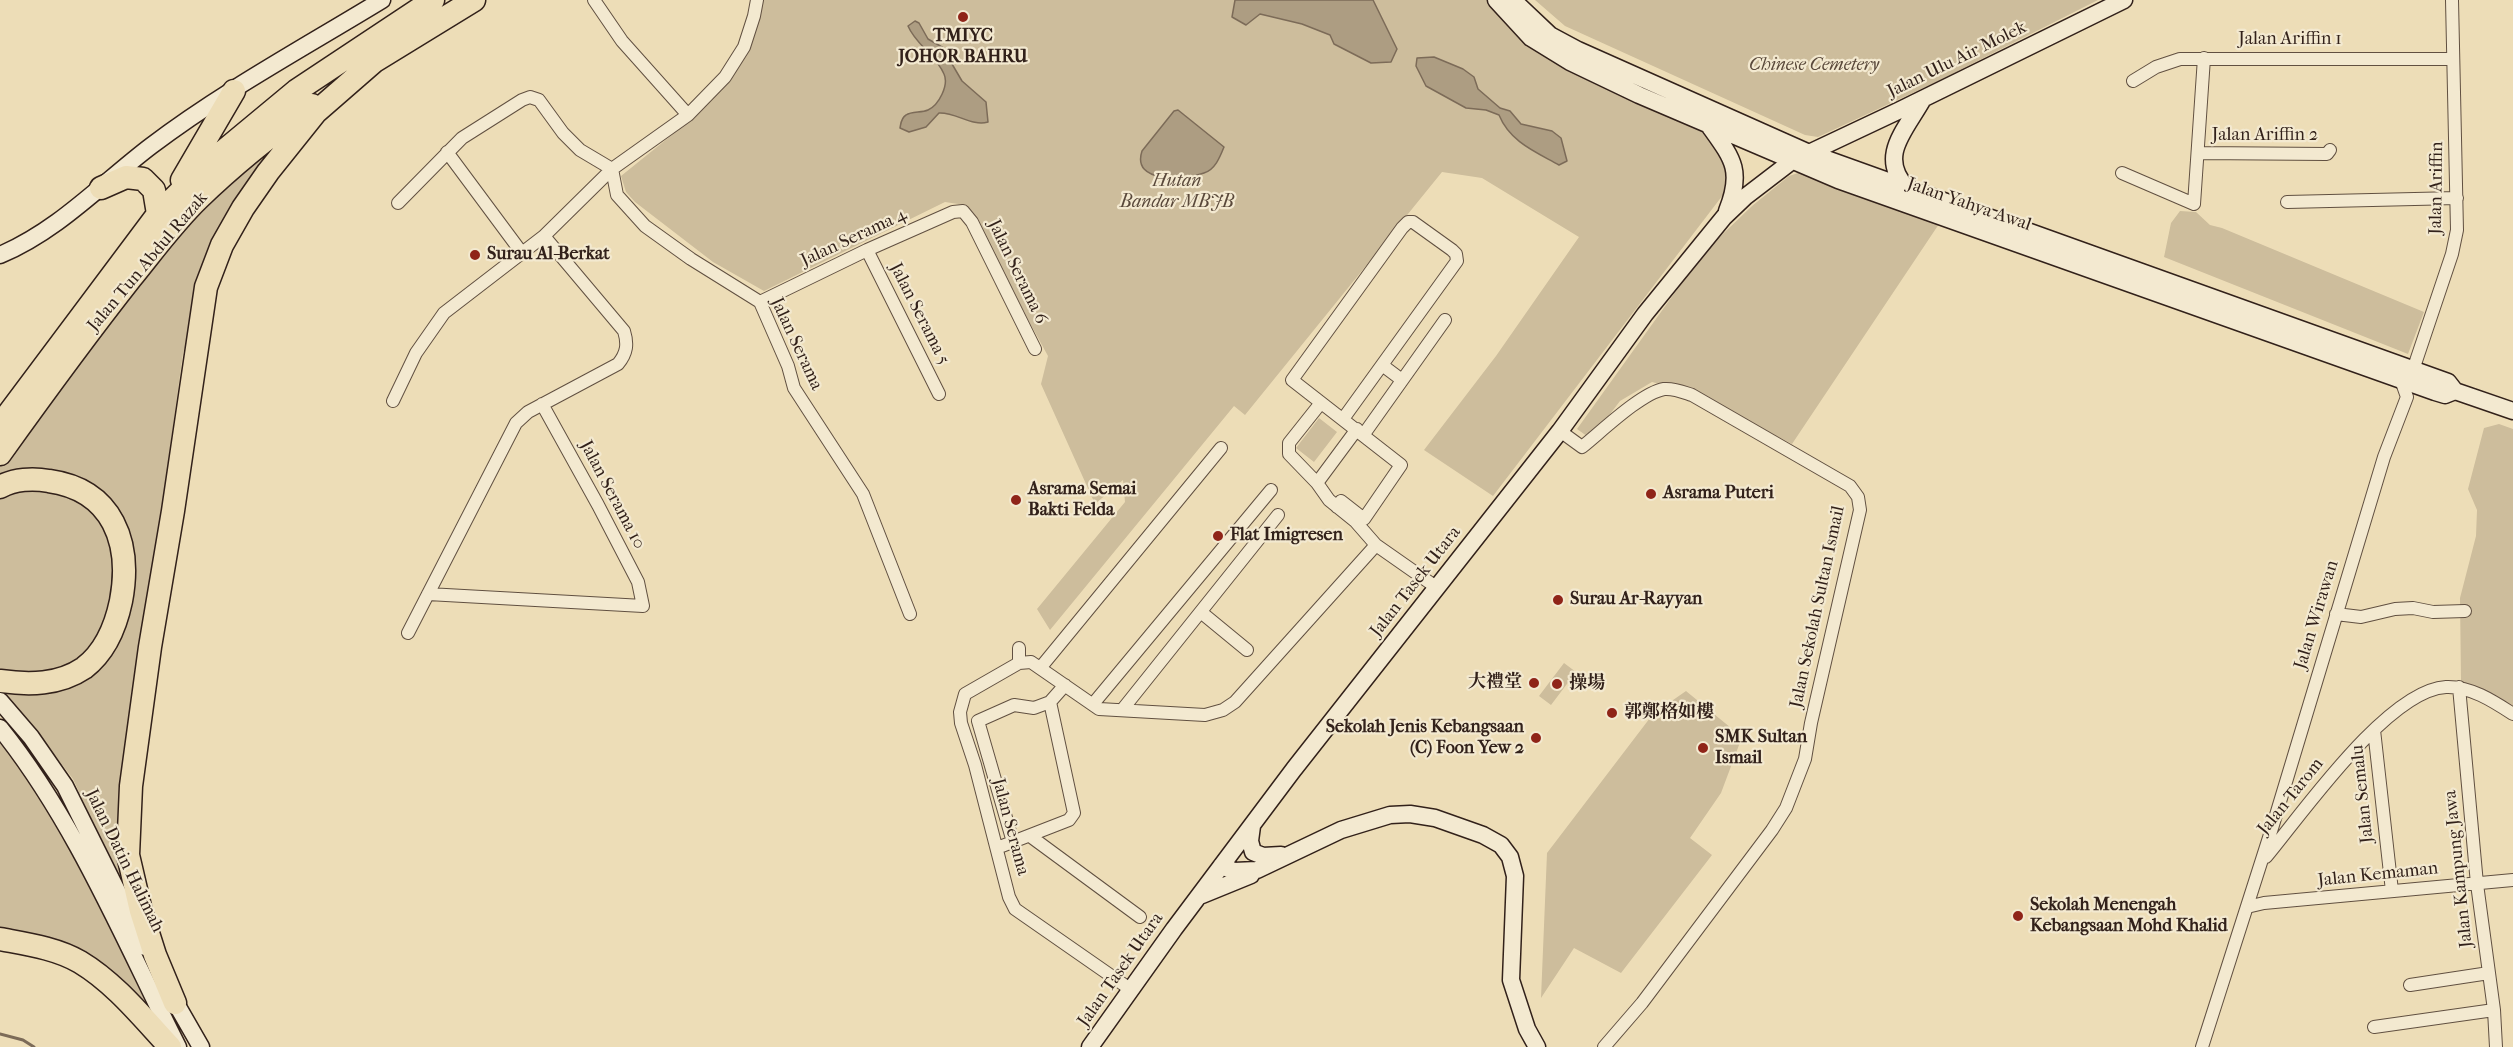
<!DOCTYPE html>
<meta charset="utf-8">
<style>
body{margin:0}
canvas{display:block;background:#edddb7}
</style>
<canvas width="2513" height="1047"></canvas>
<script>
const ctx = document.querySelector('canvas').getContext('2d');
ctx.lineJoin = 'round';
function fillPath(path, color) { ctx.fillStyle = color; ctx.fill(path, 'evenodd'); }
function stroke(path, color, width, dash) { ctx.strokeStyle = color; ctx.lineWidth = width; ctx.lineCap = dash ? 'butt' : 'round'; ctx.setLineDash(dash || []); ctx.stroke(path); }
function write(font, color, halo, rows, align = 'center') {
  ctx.font = font + ' "IM FELL French Canon","Noto Serif SC",serif'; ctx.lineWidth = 4.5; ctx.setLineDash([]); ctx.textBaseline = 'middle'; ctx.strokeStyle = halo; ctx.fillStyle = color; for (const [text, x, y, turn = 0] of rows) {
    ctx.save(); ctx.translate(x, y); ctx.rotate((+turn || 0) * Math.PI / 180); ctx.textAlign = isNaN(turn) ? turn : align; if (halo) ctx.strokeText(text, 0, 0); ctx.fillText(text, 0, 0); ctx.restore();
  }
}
const green = new Path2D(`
 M763 0H1489L1510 29 1585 76 1702 130 1726 150 1729 187 1493 496 1424 450 1496 356 1579 237 1482 178 1442 172 1245 415 1234 406 1050 630 1037 609 1125 502 1123 480 1095 504 1041 384 1048 356 965 205 945 202 764 291 713 262 635 202 626 192 621 176 683 126 734 75 754 29Z
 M1535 0H2098L1936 82 1818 137 1805 135 1565 26Z
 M306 111 222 243 183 353 134 709 117 855 125 893 73 779 41 737 0 693V688L73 682 127 603 105 501 0 480V463L192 209Z
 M1804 171 1941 221 1792 444 1692 392 1652 382 1620 401 1591 439 1577 429 1704 252 1752 206 1789 176Z
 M2180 211 2196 212 2210 225 2222 228 2424 312 2408 354 2164 257 2171 223Z
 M1319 418 1337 432 1314 462 1296 448Z
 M2499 424 2513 429V711L2487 693 2461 681 2460 598 2476 536 2477 510 2468 489 2484 428Z
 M22 486 75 493 116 537 110 626 69 671 0 676V494Z
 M1564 663 1576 672 1551 705 1539 696Z
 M1686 691 1742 737 1721 793 1690 838 1712 855 1621 973 1574 948 1541 998 1547 853 1653 714Z
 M0 736C67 824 110 929 158 1028L124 994 0 934Z`);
const water = new Path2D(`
 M1235 0H1373L1397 49 1391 62 1371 63 1334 44 1330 35 1302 24 1260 14 1246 25 1232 17Z
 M915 21 919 23 928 39 942 47 962 81 986 102 988 122C972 127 956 112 939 113L926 127 909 132 900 128C901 123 901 118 906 115 912 111 921 113 928 110 939 105 949 85 944 74 936 55 916 45 908 26Z
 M1434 57 1463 69 1474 77 1478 89 1500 108 1510 111 1521 124 1552 131 1561 138 1567 161 1559 165C1536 152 1510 142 1499 115L1486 110 1466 108 1426 86 1416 66 1417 58Z
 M1178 110 1224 147C1220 157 1215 170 1204 173 1185 180 1131 184 1142 151L1174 111Z`);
const stream = new Path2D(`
 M0 1034 23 1040 34 1047`);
const street = new Path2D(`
 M594 0 622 41 688 115
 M2133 81 2156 67 2180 59H2453
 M447 152 522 253
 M2198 153 2327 154 2330 150
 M2122 173 2194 204 2204 58
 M2287 202 2457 198
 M398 203 462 138 522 100 530 97 539 100 563 133 580 150 612 169 617 195 645 226 691 259 760 302 788 366 794 388 863 494 910 614
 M867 250 939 394
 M760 302 867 250 953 212 963 211 972 222 1035 349
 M1382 365 1402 380
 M2413 370 2452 254 2457 230 2452 0
 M393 401 416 353 444 313 544 236 612 169 688 115 725 77 744 47 754 16 757 0
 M1320 404 1289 443V454L1317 483 1329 500 1355 521 1376 545 1436 587
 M1560 431 1582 447C1601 432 1641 393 1664 389 1674 388 1683 392 1692 395L1850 486 1858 497 1860 510 1811 723 1805 759 1786 808 1772 830 1642 1003 1604 1047
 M1364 434 1445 320
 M1317 483 1357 429
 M1337 507 1341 501 1364 519 1401 465 1292 380 1402 228 1408 222H1413L1452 250 1456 254 1457 261 1343 419
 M428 594 643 606 638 582 598 505 542 404
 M1202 613 1247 650
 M2336 614 2361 617 2395 609 2413 608 2433 612 2465 611
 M408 633 516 423 528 412 618 364C627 353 628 344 624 331L544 236
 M1019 663V648
 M1041 667 1221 448
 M2459 687 2477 884 2494 1010 2496 1047
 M1093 704 1271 490
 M1122 710 1278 515
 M2374 730 2392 891
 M1030 836 1140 917
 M1013 842 978 721 1014 705 1034 708 1050 702
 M997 848 1069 820 1074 813 1050 702 1065 685
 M2266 857C2302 814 2388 690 2446 687 2470 686 2493 701 2513 714
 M2247 907 2264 903 2513 880
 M2410 985 2489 973
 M1130 989 1015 909 1009 897 975 765 961 723 960 712 965 694 1019 663 1031 662 1099 709 1205 715 1223 710 1235 702 1376 545
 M2374 1027 2494 1010
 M2202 1047 2273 825 2384 457 2407 397 2401 380`);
const secondary = new Path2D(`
 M1496 0 1531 38 1570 62 1639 95 1838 180 2435 392 2445 395 2455 391
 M1513 0 1550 35 1578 50 1807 152 2448 382 2455 391 2513 411
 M1710 127C1733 159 1743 171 1727 211
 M1907 188C1877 156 1906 130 1923 99
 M0 255C59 230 101 184 151 146 222 92 305 47 382 0
 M0 701 31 737 65 786 145 947
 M0 728C75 821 124 940 178 1047
 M1252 826 1250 841 1253 852 1263 856 1281 855
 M1221 866 1234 871 1257 870 1341 830 1390 815 1410 814 1435 818 1483 835 1501 845 1510 857 1515 876 1511 980 1527 1029 1537 1047
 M1202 895 1251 875
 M170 993 201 1047
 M1090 1047 1174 929 1294 769 1560 431 1645 314 1724 217 1745 197 1792 161 1898 111 2124 0`);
const highway = new Path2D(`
 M368 65 474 0
 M182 180 234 91
 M101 188 126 177 143 179 154 190 158 214
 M0 425 158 214 208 164 296 91 433 0
 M0 454C43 394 86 335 131 278 153 251 174 222 199 198 234 164 273 133 312 105
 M0 487C14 479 33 478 49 481 113 490 132 543 121 601 116 625 105 652 84 668 59 685 29 685 0 681
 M0 939C26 944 56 948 80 962 115 983 142 1017 170 1047
 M175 1003 155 955 141 911 128 855 131 786 150 647 173 511 206 287 222 245 243 208 268 172 316 112 378 58`);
const markers = [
 [963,17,6,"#8f2418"],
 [475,255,6,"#8f2418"],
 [1651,494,6,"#8f2418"],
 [1016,500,6,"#8f2418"],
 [1218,536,6,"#8f2418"],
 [1558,600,6,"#8f2418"],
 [1534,683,6,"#8f2418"],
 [1557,684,6,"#8f2418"],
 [1612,713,6,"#8f2418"],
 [1536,738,6,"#8f2418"],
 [1703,748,6,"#8f2418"],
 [2018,916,6,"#8f2418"]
];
const poiNames = [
 ["TMIYC",963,37,"center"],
 ["JOHOR BAHRU",963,58,"center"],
 ["Surau Al-Berkat",487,255],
 ["Asrama Semai",1028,490],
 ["Bakti Felda",1028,511],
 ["Asrama Puteri",1663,494],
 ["Flat Imigresen",1230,536],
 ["Surau Ar-Rayyan",1570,600],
 ["大禮堂",1522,683,"right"],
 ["操場",1569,684],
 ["郭鄭格如樓",1624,713],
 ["Sekolah Jenis Kebangsaan",1524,728,"right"],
 ["(C) Foon Yew 2",1524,749,"right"],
 ["SMK Sultan",1715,738],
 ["Ismail",1715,759],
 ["Sekolah Menengah",2030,906],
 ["Kebangsaan Mohd Khalid",2030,927]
];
const streetNames = [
 ["Jalan Ariffin 1",2290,40],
 ["Jalan Ulu Air Molek",1957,60,-26],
 ["Jalan Ariffin 2",2265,136],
 ["Jalan Ariffin",2437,188,-89],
 ["Jalan Yahya Awal",1969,205,19],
 ["Jalan Serama 4",854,238,-25],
 ["Jalan Tun Abdul Razak",148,262,-50],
 ["Jalan Serama 6",1017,272,64],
 ["Jalan Serama 5",919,314,63],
 ["Jalan Serama",796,344,65],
 ["Jalan Serama 10",612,495,62],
 ["Jalan Tasek Utara",1416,582,-52],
 ["Jalan Sekolah Sultan Ismail",1818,607,-78],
 ["Jalan Wirawan",2317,615,-73],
 ["Jalan Semalu",2363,794,-96],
 ["Jalan Tarom",2291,797,-51],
 ["Jalan Serama",1010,827,75],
 ["Jalan Datin Halimah",124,861,64],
 ["Jalan Kampung Jawa",2459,869,-96],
 ["Jalan Kemaman",2378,875,-6],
 ["Jalan Tasek Utara",1121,970,-55]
];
const parkNames = [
 ["Chinese Cemetery",1814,66],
 ["Hutan",1177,182],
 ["Bandar MBJB",1177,203]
];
fillPath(green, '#cdbd9c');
fillPath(water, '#ad9d82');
stroke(water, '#7c6b58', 1.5);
stroke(stream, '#7c6b58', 3);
stroke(street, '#615041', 14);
stroke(secondary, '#32211a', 19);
stroke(highway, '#32211a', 25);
stroke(street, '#f3e9d0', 12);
stroke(secondary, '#f3e9d0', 16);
stroke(highway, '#edddb7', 22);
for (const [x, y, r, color] of markers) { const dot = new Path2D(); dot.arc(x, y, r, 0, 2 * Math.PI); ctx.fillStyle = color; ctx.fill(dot); stroke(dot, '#f3e9d0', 2); }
write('bold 18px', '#32211a', '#f3e9d0', poiNames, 'left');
write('18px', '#32211a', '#f3e9d0', streetNames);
write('italic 18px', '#59483a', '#f3e9d0', parkNames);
</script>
